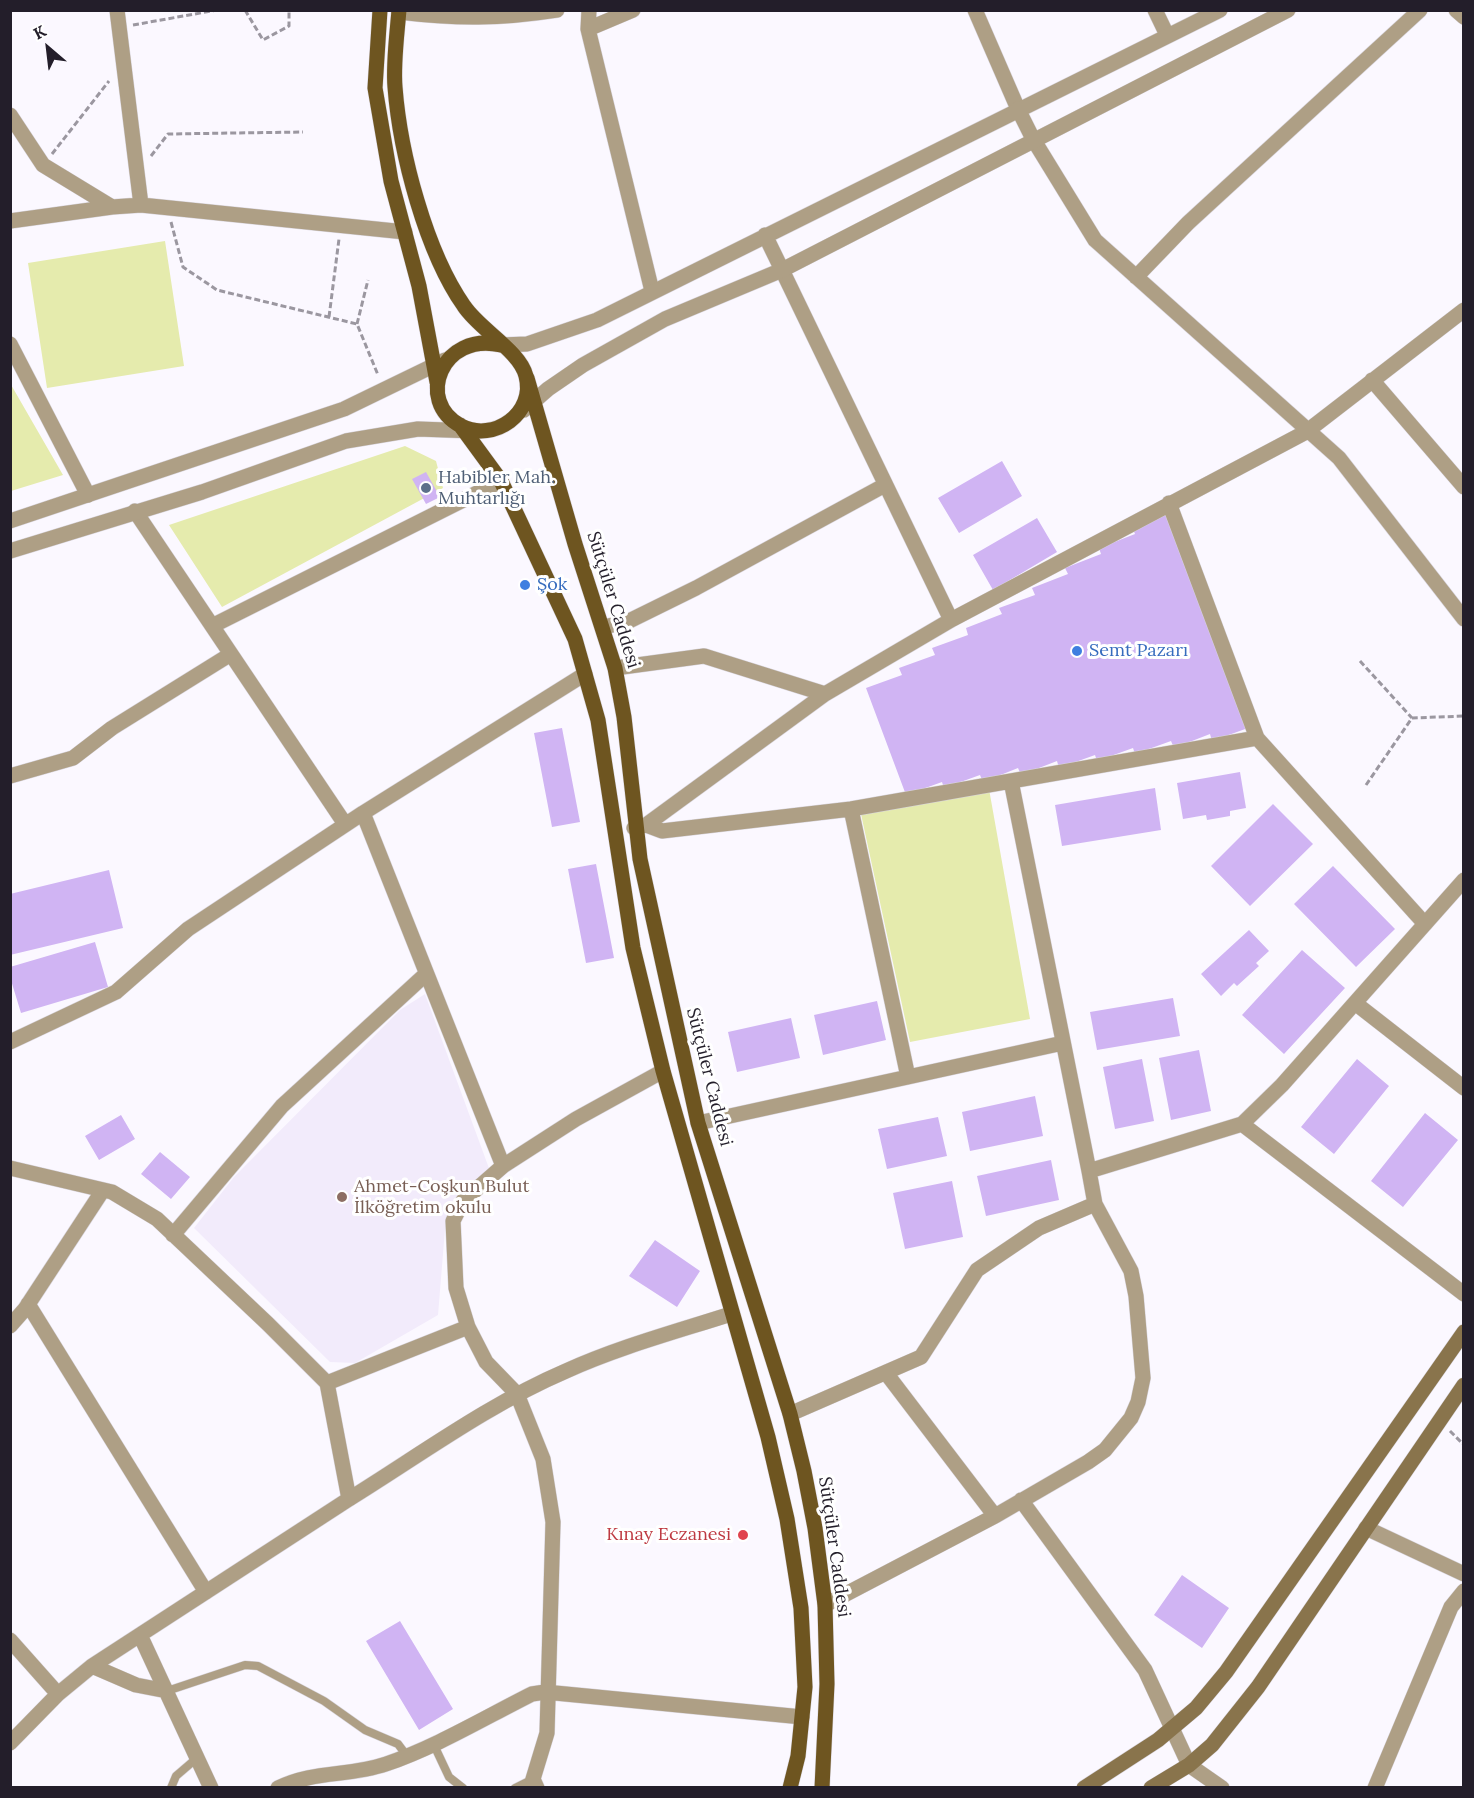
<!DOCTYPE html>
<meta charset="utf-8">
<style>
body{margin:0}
#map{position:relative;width:1474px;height:1798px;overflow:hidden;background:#fbf8ff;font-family:Lora,serif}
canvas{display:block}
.frame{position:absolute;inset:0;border:12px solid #231e2a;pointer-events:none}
.north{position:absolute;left:18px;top:18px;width:60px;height:60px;-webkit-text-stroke:4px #fff;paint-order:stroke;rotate:332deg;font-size:16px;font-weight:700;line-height:24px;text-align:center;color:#231e2a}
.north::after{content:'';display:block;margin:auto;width:21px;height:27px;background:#231e2a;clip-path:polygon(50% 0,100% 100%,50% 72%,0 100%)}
</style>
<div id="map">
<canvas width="1474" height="1798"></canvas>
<div class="frame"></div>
<div class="north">K</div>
</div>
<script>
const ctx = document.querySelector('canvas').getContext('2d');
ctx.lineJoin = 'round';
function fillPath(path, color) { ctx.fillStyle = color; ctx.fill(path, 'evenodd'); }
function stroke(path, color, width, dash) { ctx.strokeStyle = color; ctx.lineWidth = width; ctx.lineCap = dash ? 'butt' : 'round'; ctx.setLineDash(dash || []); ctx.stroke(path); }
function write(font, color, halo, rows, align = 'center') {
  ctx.font = font + ' Lora,serif'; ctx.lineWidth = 6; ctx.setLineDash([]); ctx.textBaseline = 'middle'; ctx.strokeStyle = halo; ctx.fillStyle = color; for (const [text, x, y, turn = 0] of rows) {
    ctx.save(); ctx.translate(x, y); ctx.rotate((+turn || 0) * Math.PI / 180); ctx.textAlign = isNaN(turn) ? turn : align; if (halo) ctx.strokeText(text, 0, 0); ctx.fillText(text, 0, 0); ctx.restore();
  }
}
const built = new Path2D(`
 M425 994 490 1171 446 1217 438 1315 355 1363 330 1362 194 1228 234 1177 400 1010Z`);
const green = new Path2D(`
 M165 241 184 366 47 388 28 263Z
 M10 383 63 475 11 491H10Z
 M405 446 436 461 443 488 222 607 169 525Z
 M989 789 1030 1019 910 1042 861 814Z`);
const building = new Path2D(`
 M1002 461 1022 496 959 533 938 498Z
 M426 472 440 497 426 504 412 479Z
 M1168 514 1248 728 1212 741 1210 734 1174 748 1171 741 1135 754 1133 748 1097 761 1095 755 1059 768 1057 761 1021 775 1018 768 983 782 980 775 944 788 942 782 906 795 866 688 902 675 899 668 935 655 932 648 968 635 966 628 1002 614 999 608 1035 595 1032 588 1068 574 1065 568 1101 554 1099 548 1135 534 1132 527Z
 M1037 518 1057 552 993 590 973 555Z
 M562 728 580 822 552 827 534 733Z
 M1240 772 1246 808 1230 811V816L1207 820 1206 815 1183 819 1177 783Z
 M1155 788 1161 830 1062 846 1055 805Z
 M1273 804 1313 844 1250 906 1211 866Z
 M596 864 614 958 586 963 568 869Z
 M1333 866 1395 929 1356 967 1294 904Z
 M109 870 123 928 10 955V894Z
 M1249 930 1269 951 1256 963 1259 966 1237 986 1234 983 1221 996 1201 974Z
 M95 942 108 987 21 1013 10 977V967Z
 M1302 950 1345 988 1284 1054 1242 1015Z
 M1173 998 1180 1036 1097 1050 1090 1012Z
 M877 1001 886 1040 823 1055 814 1015Z
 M791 1018 800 1058 737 1072 728 1032Z
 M1199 1050 1211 1111 1171 1120 1159 1058Z
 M1142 1059 1154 1121 1115 1129 1103 1067Z
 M1357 1059 1389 1086 1334 1154 1301 1127Z
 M1035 1096 1043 1136 970 1151 962 1112Z
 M1425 1113 1458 1140 1403 1207 1371 1181Z
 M121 1115 135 1139 99 1160 85 1136Z
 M938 1117 947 1156 887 1169 878 1129Z
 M160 1152 190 1177 171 1199 141 1174Z
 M1051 1160 1059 1200 986 1216 977 1176Z
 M952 1181 963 1237 905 1249 893 1193Z
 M655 1240 700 1271 677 1307 629 1276Z
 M1182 1575 1229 1608 1202 1648 1154 1615Z
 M400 1621 453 1709 419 1730 366 1641Z`);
const path = new Path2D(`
 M245 10 263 40 289 26V10
 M133 25 217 10
 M52 154 109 81
 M151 156 168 134 303 132
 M171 222 183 267 217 290 357 324 378 375
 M329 317 339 239
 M357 324 368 280
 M1360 661 1412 718
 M1366 785 1412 718 1464 716
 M1450 1431 1464 1445`);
const service = new Path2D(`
 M167 1691 245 1665 258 1666 324 1701 365 1730 398 1744 407 1756
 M433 1743 449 1777 463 1788
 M171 1788 176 1776 197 1758
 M515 1788 533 1779`);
const minor = new Path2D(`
 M117 10 141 205
 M589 10 588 29 652 291
 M975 10 1018 109
 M1155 10 1167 35
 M1456 10 1464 17
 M399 12C457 19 499 19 557 10
 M588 29 633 10
 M10 115 43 165 112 207
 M1033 139 1095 240 1339 458 1464 619
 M10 221 112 207 141 205 405 232
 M782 270 951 620
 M1136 277 1188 223 1420 10
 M10 344 88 495
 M1372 380 1464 487
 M1169 503 1257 738 1425 924
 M135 511 345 824
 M212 626 501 481
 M603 627 627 622 696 588 885 485
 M615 668 704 656 825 694
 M10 776 73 758 112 728 231 654
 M1011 781 1089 1171
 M851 809 908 1077
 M363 813 503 1166
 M646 825 662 831 851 809 1257 738
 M634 828 646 825 825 694 951 620 1306 432 1464 310
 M1355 1003 1464 1088
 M10 1042 116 992 188 929 363 813 585 674
 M698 1123 1063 1043
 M1242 1124 1464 1294
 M10 1168 112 1192 157 1219 268 1324 327 1383 349 1499 92 1666 58 1694 10 1743
 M173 1235 282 1106 426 974
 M28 1304 206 1592
 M10 1326 25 1309 103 1190
 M886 1373 995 1516
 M327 1383 468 1327
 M790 1414 921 1357 977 1270 1039 1228 1095 1204
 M349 1499C420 1455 489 1404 566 1371 619 1347 675 1332 731 1314
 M1021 1500 1145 1670 1189 1765 1222 1788
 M1366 1528 1464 1574
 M825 1605 995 1516 1088 1462 1105 1450 1131 1418 1138 1402 1143 1378 1136 1296 1131 1271 1095 1204 1089 1171 1242 1124 1282 1085 1464 880
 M140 1635 211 1788
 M10 1640 58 1694
 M92 1666 136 1685 167 1691
 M278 1788C315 1770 348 1777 386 1764 436 1747 484 1718 532 1694L545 1692 802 1717
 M537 1788 533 1779 547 1733 553 1522 543 1459 517 1394 486 1362 468 1327 456 1288 453 1221 463 1201 503 1166 576 1119 663 1071
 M1375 1788 1451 1607 1464 1591`);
const tertiary = new Path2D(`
 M1018 109 1033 139
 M765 235 782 270
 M501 345 527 344 597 320 1220 10
 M524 410 548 389 583 365 665 319 782 270 1288 10
 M10 521 344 409 445 360
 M10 551 202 492 346 441 418 429 474 431`);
const secondary = new Path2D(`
 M1084 1788 1158 1740 1196 1708 1226 1672 1464 1332
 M1151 1788 1189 1765 1212 1745 1258 1687 1464 1385`);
const primary = new Path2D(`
 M380 10 375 88 391 181 419 286 437 382
 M399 10C397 35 393 63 395 87 400 153 426 252 464 306 480 330 520 351 526 376 536 413 494 443 461 426 414 401 442 331 501 345
 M527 378 575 544 615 668 624 717 640 859 698 1123 790 1414 804 1471 815 1528 825 1605 827 1684 822 1788
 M460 425 501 481 575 639 598 720 633 948 663 1071 768 1437 787 1519 801 1608 805 1687 798 1756 790 1788`);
const markers = [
 [426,488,6,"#5c6f8a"],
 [525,585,6,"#3f7fe0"],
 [1077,651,6,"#3f7fe0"],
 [342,1197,6,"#8d6e63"],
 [743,1535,6,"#e0444e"]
];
const serviceNames = [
 ["Habibler Mah.",438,478],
 ["Muhtarlığı",438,499]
];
const shopNames = [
 ["Şok",537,585],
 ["Semt Pazarı",1089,651]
];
const streetNames = [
 ["Sütçüler Caddesi",613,600,73],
 ["Sütçüler Caddesi",709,1077,76],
 ["Sütçüler Caddesi",834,1547,82]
];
const educationNames = [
 ["Ahmet-Coşkun Bulut",354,1187],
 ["İlköğretim okulu",354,1208]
];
const healthNames = [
 ["Kınay Eczanesi",731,1535]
];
fillPath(built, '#f2ebfb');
fillPath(green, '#e5ebad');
fillPath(building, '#d0b4f3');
stroke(service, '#d8d5dd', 9);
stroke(minor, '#d8d5dd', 16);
stroke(tertiary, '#d8d5dd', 16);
stroke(secondary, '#d8d5dd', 16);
stroke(primary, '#d8d5dd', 16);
stroke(path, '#9b97a0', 3, [6, 3]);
stroke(service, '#ae9f85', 8);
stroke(minor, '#ae9f85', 15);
stroke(tertiary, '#ae9f85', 15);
stroke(secondary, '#89744c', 15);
stroke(primary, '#6e5520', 15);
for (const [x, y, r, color] of markers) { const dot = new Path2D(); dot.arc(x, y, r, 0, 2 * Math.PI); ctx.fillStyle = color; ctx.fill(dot); stroke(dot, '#fff', 2); }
write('18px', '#4e5e75', '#fff', serviceNames, 'left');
write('18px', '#366cbe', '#fff', shopNames, 'left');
write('18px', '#231e2a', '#fff', streetNames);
write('18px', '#785e54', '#fff', educationNames, 'left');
write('18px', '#be3a42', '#fff', healthNames, 'right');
</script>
